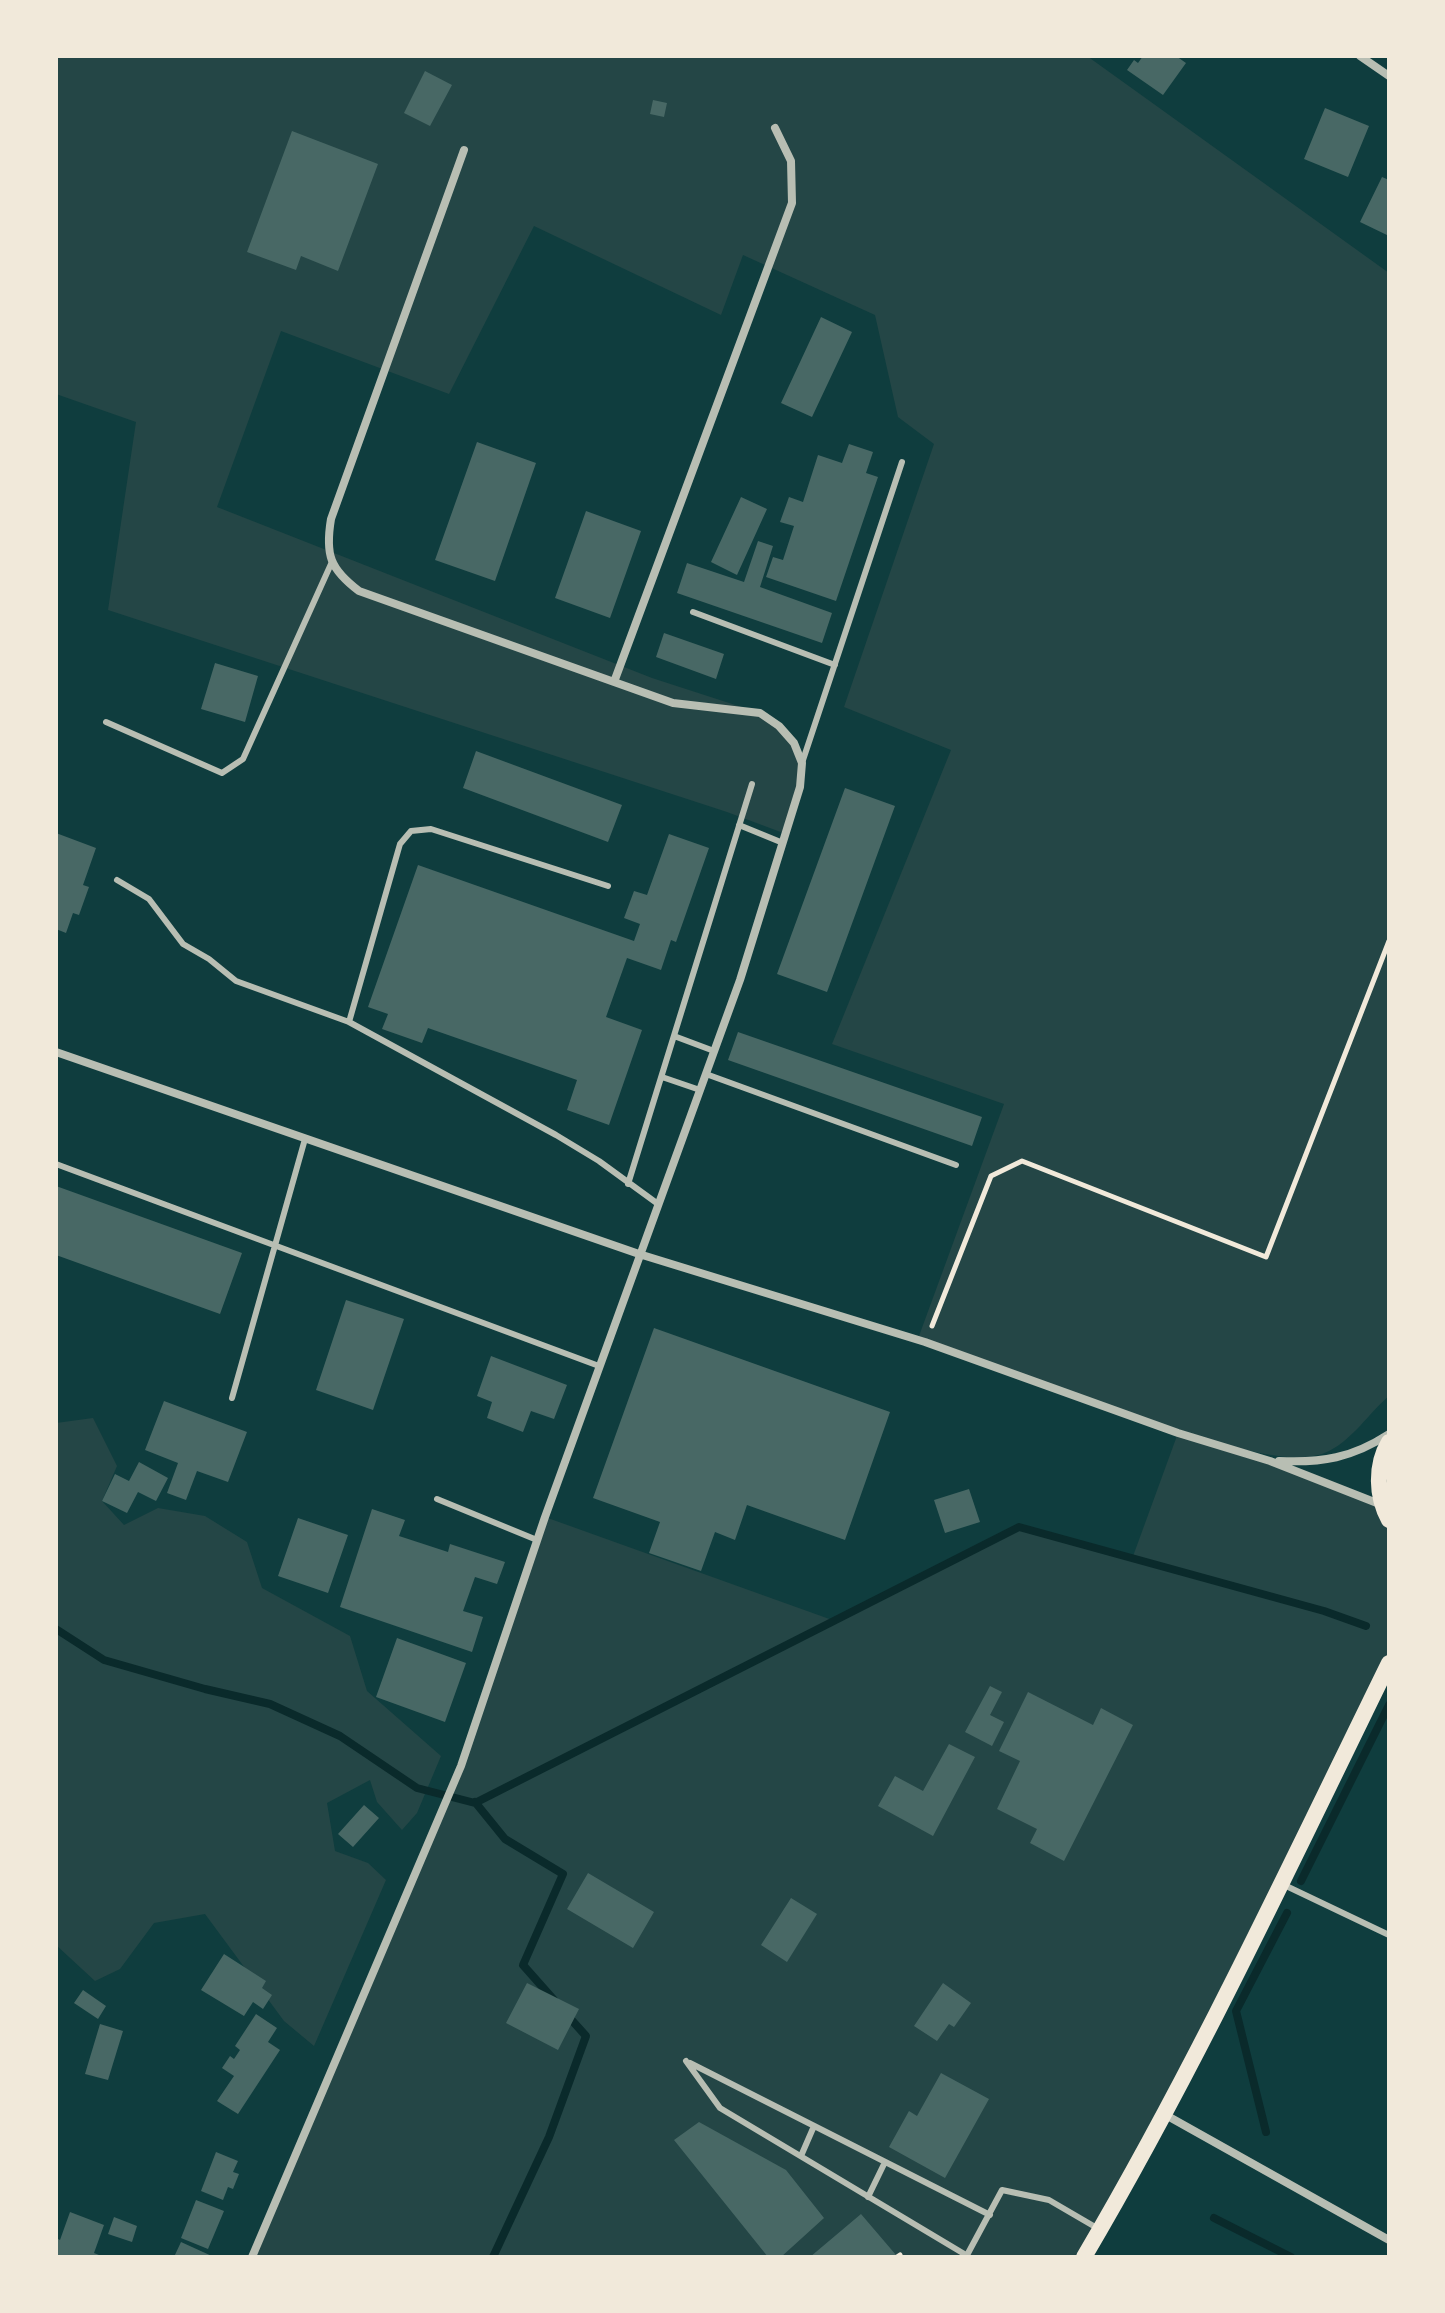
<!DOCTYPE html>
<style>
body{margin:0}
#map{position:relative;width:1445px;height:2313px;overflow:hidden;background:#0f3d3e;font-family:Helvetica,sans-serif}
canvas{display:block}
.frame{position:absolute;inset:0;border:58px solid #f1e9da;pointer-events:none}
</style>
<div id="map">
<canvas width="1445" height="2313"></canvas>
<div class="frame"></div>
</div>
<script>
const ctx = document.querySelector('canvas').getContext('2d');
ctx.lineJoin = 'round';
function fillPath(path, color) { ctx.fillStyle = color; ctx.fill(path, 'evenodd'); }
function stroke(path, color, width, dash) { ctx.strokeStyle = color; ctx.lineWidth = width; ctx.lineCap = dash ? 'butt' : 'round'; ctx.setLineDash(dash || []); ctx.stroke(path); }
const green = new Path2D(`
 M56 56H1087L1389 273V1396C1369 1413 1353 1439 1329 1451 1296 1468 1233 1446 1199 1438L1381 1504 1389 1442V1663L1084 2257H252L461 1766 545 1517 835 1621 1019 1527 1132 1559 1178 1433 919 1336 1004 1104 832 1044 951 750 844 707 934 444 898 417 875 315 743 255 721 315 534 226 449 394 281 331 217 507 652 678 760 713 779 726 802 763 786 834 727 812 108 610 136 422 56 394Z
 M93 1418 117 1466 102 1501 124 1525 158 1508 205 1516 247 1542 262 1588 350 1636 367 1691 441 1756 417 1813 402 1830 377 1802 370 1780 327 1803 335 1851 368 1863 386 1880 314 2046 284 2021 205 1914 154 1923 120 1969 95 1981 56 1945V1423Z`);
const stream = new Path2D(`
 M56 1629 104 1660 205 1689 270 1704 340 1736 417 1788 475 1803 1019 1527 1324 1611 1366 1626
 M475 1802 505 1839 563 1874 523 1965 554 2000
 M1301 1881 1389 1705
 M1266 2132 1236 2011 1287 1913
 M1214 2218 1291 2257
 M493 2257 549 2137 586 2036 568 2016`);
const building = new Path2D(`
 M1143 56H1176L1186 63 1163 95 1127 70 1134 60 1138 63Z
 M425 71 452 85 430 126 404 113Z
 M653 100 667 103 664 117 650 114Z
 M1325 108 1369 126 1348 177 1304 159Z
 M292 131 378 164 338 271 301 256 296 270 247 252Z
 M1382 177 1389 180V236L1360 222Z
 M821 317 852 332 812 417 781 403Z
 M477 442 536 463 495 581 435 560Z
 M849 444 873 452 866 473 878 477 836 601 766 577 773 557 783 560 794 526 780 522 789 497 803 502 818 455 842 463Z
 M741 497 767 509 737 575 711 562Z
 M586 511 641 531 610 618 555 598Z
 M758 541 773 546 760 587 832 613 822 643 677 593 687 563 744 582Z
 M664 633 724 654 716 679 656 657Z
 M215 663 258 676 245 722 201 709Z
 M476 751 622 805 608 842 463 788Z
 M845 788 895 806 827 992 777 974Z
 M56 833 96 848 83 885 89 887 79 915 73 913 66 933 56 929Z
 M669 834 709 848 676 942 671 940 661 970 627 958 606 1017 642 1030 609 1125 567 1110 577 1080 428 1028 422 1043 382 1029 388 1014 368 1007 418 865 634 941 640 924 624 918 634 891 647 895Z
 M738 1032 982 1117 972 1146 728 1060Z
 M56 1186 242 1253 220 1314 56 1255Z
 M346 1300 404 1319 373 1410 316 1390Z
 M654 1328 890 1412 845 1540 747 1505 735 1540 715 1532 701 1571 649 1553 660 1522 593 1498Z
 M491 1356 567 1385 554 1419 531 1411 523 1432 487 1418 492 1402 477 1396Z
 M164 1401 247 1432 228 1482 197 1471 186 1500 167 1493 178 1463 145 1450Z
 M139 1462 168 1478 156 1501 138 1492 127 1513 102 1501 115 1474 129 1481Z
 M969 1489 980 1522 945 1533 934 1500Z
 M372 1509 405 1520 399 1536 448 1552 450 1544 505 1562 497 1584 475 1577 463 1611 483 1617 472 1652 340 1607Z
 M298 1518 348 1535 328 1593 278 1576Z
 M397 1638 466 1663 445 1722 376 1697Z
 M990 1686 1002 1692 990 1715 1004 1722 992 1746 965 1732Z
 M1028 1692 1093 1725 1101 1708 1133 1725 1064 1861 1030 1843 1037 1829 997 1809 1020 1761 999 1751Z
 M949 1744 975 1757 933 1836 878 1806 895 1776 923 1791Z
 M364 1805 379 1818 353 1847 338 1834Z
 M588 1873 654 1912 633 1948 567 1909Z
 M791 1898 817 1914 787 1962 761 1945Z
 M224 1954 266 1981 262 1988 272 1995 263 2009 253 2002 244 2016 201 1990Z
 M527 1983 579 2009 558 2050 506 2023Z
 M943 1983 971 2003 954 2027 949 2024 937 2041 914 2026Z
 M83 1990 106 2006 98 2019 74 2003Z
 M256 2014 277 2028 268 2042 280 2050 238 2114 217 2101 234 2076 222 2068 230 2056 234 2059 240 2050 235 2046Z
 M100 2024 123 2031 108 2080 85 2074Z
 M941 2073 989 2099 945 2178 889 2147 909 2111 917 2116Z
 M699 2122 786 2170 824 2218 781 2257H768L674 2140Z
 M216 2152 238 2161 233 2172 239 2174 233 2189 228 2187 223 2200 201 2191Z
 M196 2200 224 2211 208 2249 181 2238Z
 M70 2212 104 2225 94 2253 104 2257H56V2238L60 2240Z
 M861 2214 896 2255 893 2257H810Z
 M114 2217 137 2226 132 2242 108 2234Z
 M181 2242 214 2257H174Z`);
const path = new Path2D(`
 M932 1326 991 1176 1022 1161 1266 1257 1389 941
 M897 2257 900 2255`);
const service = new Path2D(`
 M693 612 835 665
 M106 722 222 773 243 759 331 564
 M802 763 902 462
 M739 825 783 843
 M117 880 149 899 183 944 209 959 236 981 349 1022 556 1135 599 1161 658 1204
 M349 1022 400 844 411 831 431 829 608 886
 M674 1036 714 1051
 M706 1074 956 1165
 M662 1077 700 1090
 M56 1164 599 1366
 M628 1184 752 784
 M232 1398 305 1139
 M437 1499 537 1540
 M1282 1884 1389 1935
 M686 2061 720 2108 966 2255
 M690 2063 990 2215
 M801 2156 814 2126
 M868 2197 885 2162
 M966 2257 1002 2190 1049 2200 1097 2228`);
const minor = new Path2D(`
 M1360 56 1389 76
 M614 682 792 203 791 161 775 128
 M56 1052 639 1254 925 1342 1178 1433 1270 1461 1382 1505
 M1279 1461C1322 1463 1352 1458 1389 1434
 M1164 2114 1389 2240
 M252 2257 461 1766 545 1517 740 980 800 787 802 763 794 743 779 726 760 713 673 703 359 591C330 569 325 555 331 519L464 150`);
const secondary = new Path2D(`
 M1389 1442C1375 1465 1376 1497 1389 1520
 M1084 2257C1197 2065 1291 1863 1389 1663`);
fillPath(green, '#244646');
stroke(stream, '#0a2a2b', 8);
fillPath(building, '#486865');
stroke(path, '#f1e9da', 5);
stroke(service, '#b8beb3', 6);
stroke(minor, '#b8beb3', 8);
stroke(secondary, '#f1e9da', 16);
</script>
